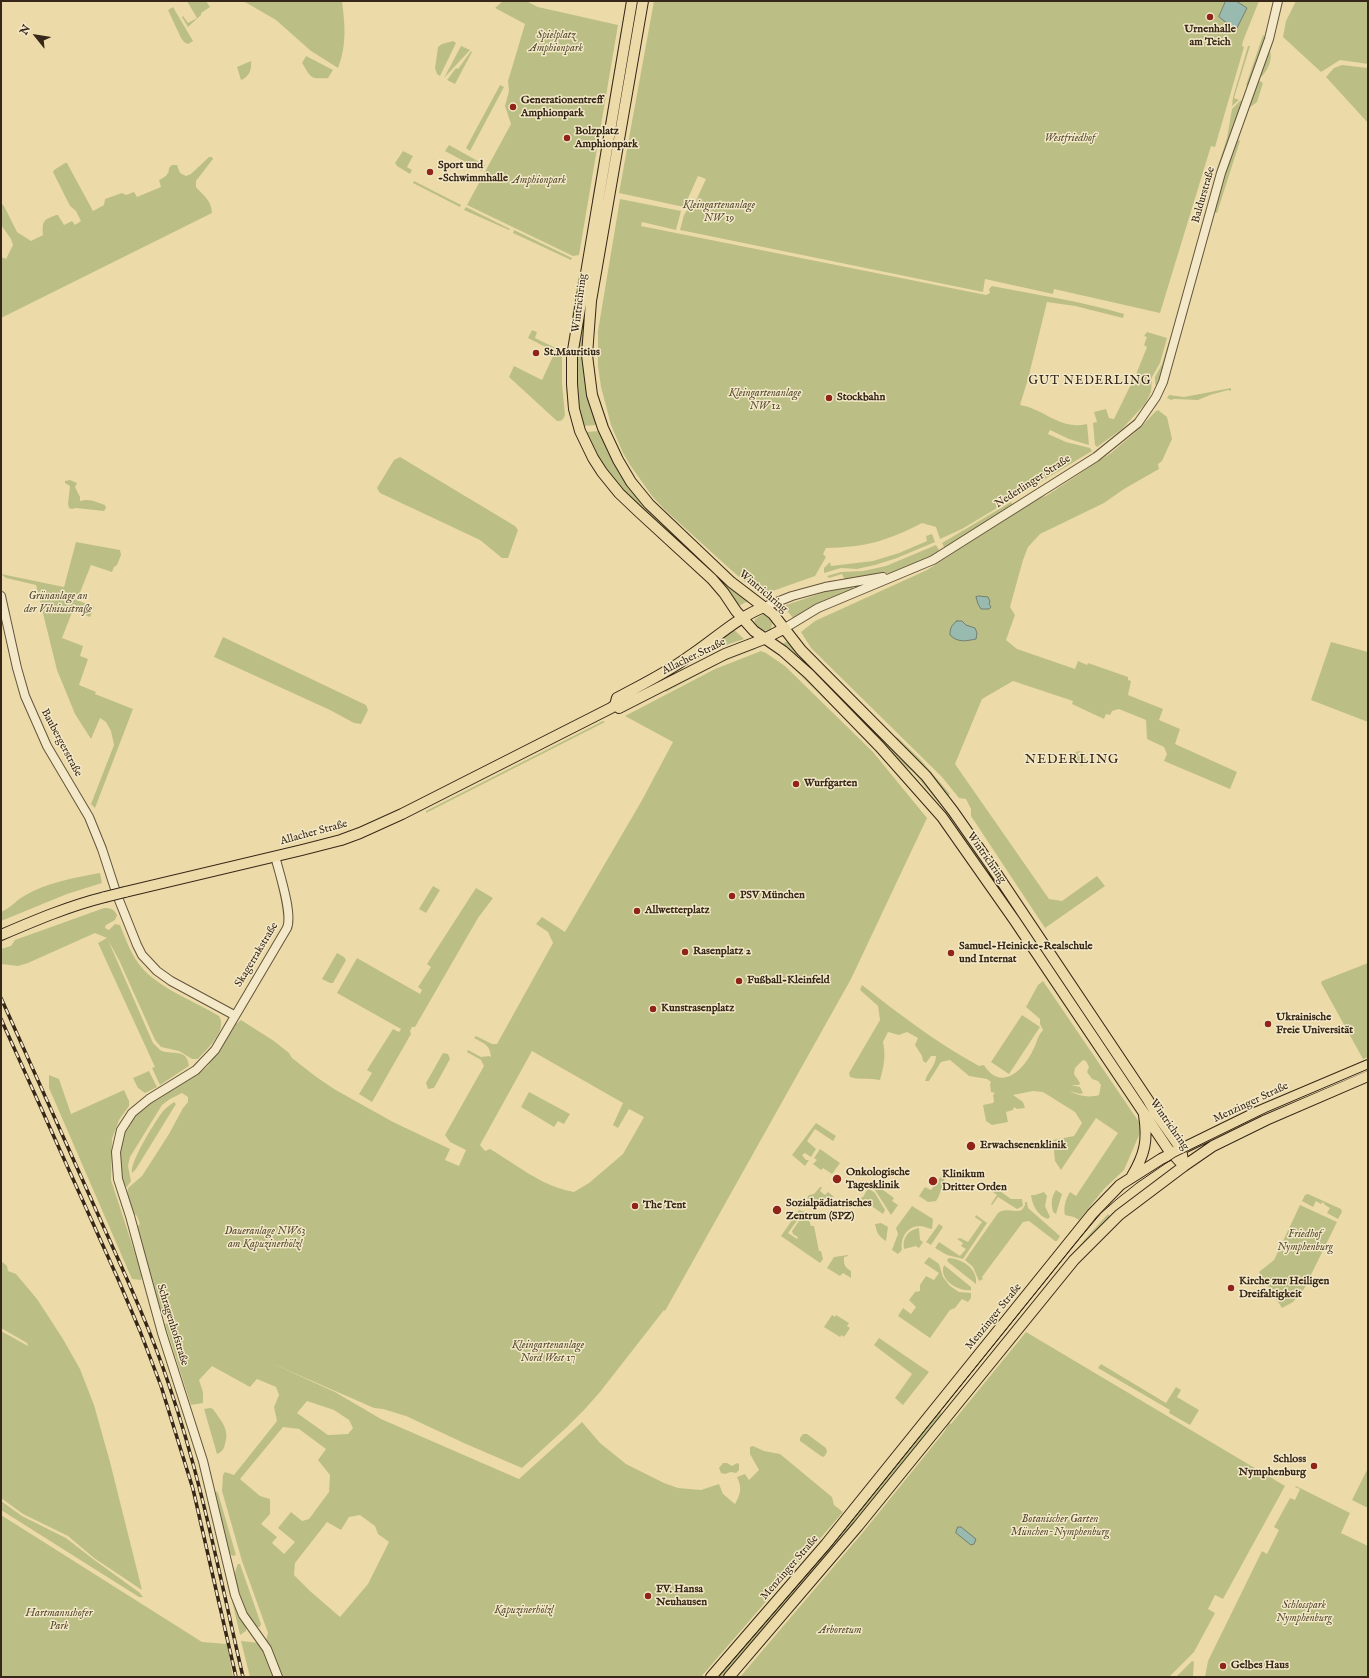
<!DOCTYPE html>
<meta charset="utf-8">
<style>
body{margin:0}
#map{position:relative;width:1369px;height:1678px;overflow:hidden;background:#ecdba9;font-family:"IM FELL English",serif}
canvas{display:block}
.frame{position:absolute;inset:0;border:2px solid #372718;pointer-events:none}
.north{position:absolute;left:16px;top:16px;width:40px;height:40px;-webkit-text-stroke:3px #f3e8c7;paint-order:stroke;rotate:300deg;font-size:11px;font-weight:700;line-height:16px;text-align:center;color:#372718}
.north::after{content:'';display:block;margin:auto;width:14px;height:18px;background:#372718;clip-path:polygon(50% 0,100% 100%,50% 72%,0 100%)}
</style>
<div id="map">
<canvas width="1369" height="1678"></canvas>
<div class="frame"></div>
<div class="north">N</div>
</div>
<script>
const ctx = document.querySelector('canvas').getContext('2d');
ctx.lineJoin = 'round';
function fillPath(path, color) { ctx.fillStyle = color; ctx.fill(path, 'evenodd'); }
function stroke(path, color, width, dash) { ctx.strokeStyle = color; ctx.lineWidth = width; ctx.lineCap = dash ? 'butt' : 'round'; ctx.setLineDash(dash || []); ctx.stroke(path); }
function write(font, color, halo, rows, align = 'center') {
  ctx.font = font + ' "IM FELL English",serif'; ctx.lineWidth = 3; ctx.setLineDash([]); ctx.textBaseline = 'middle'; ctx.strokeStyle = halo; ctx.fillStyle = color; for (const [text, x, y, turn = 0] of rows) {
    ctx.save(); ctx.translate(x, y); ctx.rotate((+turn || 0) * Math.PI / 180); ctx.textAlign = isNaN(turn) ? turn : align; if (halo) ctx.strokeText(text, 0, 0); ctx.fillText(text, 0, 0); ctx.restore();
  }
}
const green = new Path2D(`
 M187 1H206L210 7 201 13V15L188 27 182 17 183 16 188 23 197 18Z
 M342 1C345 25 347 45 338 68L311 51 276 20 245 2Z
 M503 1H526L538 7 618 25 579 255 573 256 467 205 511 124 505 106 509 91 508 81 525 24 495 8Z
 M626 1H628L594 201 592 200Z
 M636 1H638L587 302V390L596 425 583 426C576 401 576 377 577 350Z
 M654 1H1226L1219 17H1241L1247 8 1236 1H1259L1243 41 1242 46 1244 47 1215 147 1211 146 1160 313 1054 289 1053 294 985 279 983 292 680 230 684 215 690 206 693 207 706 179 698 176 684 207 619 193Z
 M1296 1H1368V64L1340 60 1321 72 1283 37 1286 21Z
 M173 7 193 41 188 44 184 42 181 38 168 10Z
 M1263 35 1266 37 1248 86 1246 85Z
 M453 41 456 43 440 76 437 74 435 68 438 47 442 44Z
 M461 46 470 50 444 78Z
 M1248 46H1250L1234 98 1239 100 1232 106 1233 97Z
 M1269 49C1274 57 1268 71 1261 77L1260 76Z
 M471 51 472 52 455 84 447 80 456 68 458 69Z
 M306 56 333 70 328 78C310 79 312 79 302 63Z
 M251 61C252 70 249 77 241 80L237 67Z
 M1342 65 1368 68V123L1326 77 1334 68Z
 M1258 80 1263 83 1257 102 1249 108Z
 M500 85 504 87 470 151 466 148Z
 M1241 100 1242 102 1219 168 1217 169 1227 138 1232 109Z
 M1237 139 1240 141 1217 213 1214 212 1224 175Z
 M449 145 485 165 482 171 445 151Z
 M403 151 413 156 407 167 412 170 410 174 397 166 395 163Z
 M209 157H212L213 159 196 181V187C203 195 212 201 212 213L1 318V257L6 259 13 245 11 239 1 225V203L4 206 17 232 31 241 43 235C42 221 43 220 56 215H58L64 225 72 221 75 225 81 221 76 211 70 206 53 172 54 170 65 163H67L93 211 104 205 105 199 122 193 126 195 134 192 137 197 161 187 159 180C165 177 169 175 169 168L172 165H177L180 173 186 176 191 174Z
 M414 181 461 205 460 207 413 183Z
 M620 199 681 211 676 230 642 222 641 226 986 295 990 293 989 289 992 286C1037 295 1081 301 1124 314L1123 318 1075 306 1047 302 1028 379 1020 405C1042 408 1062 431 1087 424L1089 445 1069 439 1050 430 1048 434 1066 442 1090 448 1092 451 962 529 940 539 936 527 922 523C887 541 867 547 826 548L823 554 826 557 815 576 767 593 751 585 747 581 745 582 730 569 665 510 652 496 630 465 623 453 611 425 601 387 598 366V331Z
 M466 207 510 229 509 230 464 210Z
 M514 230 572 258 571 260 513 233Z
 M579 274 581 277 570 407H568C562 362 572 319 579 274Z
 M532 330 537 332 535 338 562 351V383L565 415C563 420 562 421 557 421L509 377 514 366 542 380 555 352 528 338Z
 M1147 332 1167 338 1160 363 1152 377 1151 392 1145 404 1122 429 1097 447 1095 445 1093 423 1097 422 1094 412 1106 409 1109 418 1114 419 1137 372 1147 347 1144 345 1147 337 1144 336Z
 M1169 341 1170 343 1157 386 1155 384V377L1162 364Z
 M1231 388V391L1228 390 1210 395 1198 400 1174 399 1171 400 1167 398 1169 395 1184 397Z
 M1158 410 1167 417 1172 439 1162 461 1158 464 1159 469 1124 489 1104 503 1040 534 1028 547 1023 560 1010 607 1015 615 1006 640 1017 649 1075 669 1078 661 1087 665 1088 663 1128 677V680L1131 681 1128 695 1163 709 1159 720 1180 729 1175 744 1237 772 1230 789 1164 761 1167 754 1164 747 1147 739 1146 720 1119 709 1112 711 1110 715 1106 714 1104 719 1072 704 1073 701 1013 681 982 699 955 764 1049 899 1062 901 1097 876 1105 886 1045 928 971 816V809L966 799 959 798 942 777 811 648 801 632 815 621 927 570 1041 497 1046 496 1111 453 1138 430 1155 412Z
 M599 431C626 500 684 544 737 593L748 601 739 606 724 583 715 573 707 569 621 488 602 463 586 432Z
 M400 457 515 526 518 530 508 558H502L480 540 380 493 377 488 394 460Z
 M70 480 77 483 75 487 80 497V501C90 498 96 502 105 505L106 508 104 511 76 508 72 509 69 508 68 504 70 486 65 483V481Z
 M1011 502 1013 505 945 549 942 543Z
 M932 534 935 542 897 558 875 565 857 569 841 568 824 573V568L830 562 831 566 873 561 899 553 927 541 926 536Z
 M76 542 120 550 121 555 117 565 114 567 112 572 91 565 77 600 94 607 90 617 73 610 62 638 83 646 80 656 88 659 79 685 96 692 95 694 133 709 95 808 91 804 114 745 111 731 106 722 100 718 91 739 75 714 57 670 36 585 6 578 1 574 64 587Z
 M936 545 939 550 938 553C910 572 878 576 845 580L842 574 829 578 827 576 841 572 863 571 886 566Z
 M852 586 854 589 794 619 783 606 834 589Z
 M763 614 770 617 773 621 771 629 767 631 759 629 754 624 755 619Z
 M732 628 744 639 729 644 690 662Z
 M223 637 366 705 368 710 361 724 354 723 330 710 214 657Z
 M789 641 911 765 941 801 939 803 914 773 905 766 825 685 781 644Z
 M1331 642 1368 652V722L1311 700Z
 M754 647 756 649 722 662 666 692 664 690 722 660Z
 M761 651 766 653 785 666 873 752 927 818 851 979 665 1311 664 1310 600 1392 584 1410 567 1427 522 1468 466 1444 406 1416 383 1409 374 1408 271 1363 335 1392 381 1419 519 1479 582 1422 600 1443 626 1464 664 1483 678 1488 701 1490 719 1484 723 1494 735 1504C741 1493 742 1488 737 1477L745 1474 749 1480 759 1470 750 1454V1447L753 1446 764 1451 780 1454 832 1497 834 1505 843 1512 701 1677H281L266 1640 268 1633 242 1561 222 1491 223 1475 225 1472 234 1475 277 1421 274 1407 279 1395 276 1387 257 1379 250 1387 212 1366 199 1380 203 1392V1403L191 1405 165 1324 169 1323 170 1315 160 1309 156 1301 137 1227 140 1224 137 1216C128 1210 126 1198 128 1188L142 1176 169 1134 183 1108 188 1102V1097L182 1093 170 1099 162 1105 130 1157 128 1166 131 1181 127 1187 124 1185 118 1166 122 1134 138 1110 198 1073H200L208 1066 216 1052 222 1047 235 1025 241 1020 274 1041 289 1053 292 1058 315 1076 334 1089 393 1122 450 1149 445 1160 459 1166 466 1150 450 1142 445 1135 484 1066 481 1060 467 1052 468 1050 481 1057 489 1056 491 1057C490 1045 485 1044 474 1038L476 1036 492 1044H497L553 943 548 932 536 924 542 917 565 932 641 802 673 742 625 716 715 669ZM532 1051 623 1103 613 1125 618 1128 629 1109 644 1117 623 1154 589 1183 574 1192C543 1187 517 1165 490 1149L485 1151 480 1145ZM307 1401 334 1410 349 1420 353 1428 348 1434 328 1435 297 1413ZM283 1427 299 1429 326 1449 318 1460 330 1475 329 1492 309 1519 302 1521 291 1512 278 1528 295 1542 284 1554 272 1543 277 1537 261 1524 270 1514V1499L260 1496 240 1479ZM360 1515 375 1526 378 1534 389 1542 368 1584 340 1617 310 1591 294 1575 295 1563 327 1522 341 1530 349 1517Z
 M793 666 873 745 931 809 929 811 872 746 792 667Z
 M603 721 605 722 426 813V811Z
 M897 737 920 759 950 794 947 796 924 767 896 738Z
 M1078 751 1083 752 1086 761 1082 766 1077 763 1075 753Z
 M100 873 102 883 67 894 1 921V912C11 908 15 901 24 896 47 882 74 878 100 873Z
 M433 886 440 890 426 913 419 909Z
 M476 888 493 898 478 918 415 1027H412L410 1031 411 1034 372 1102 359 1094 372 1073 367 1070 393 1029 399 1032 401 1029 337 993 357 958 420 994 422 990 418 987 431 967 427 964Z
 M104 908C111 908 114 909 117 915L115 920 106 925 105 928 109 930 115 924 120 925C126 940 132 957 143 969 161 989 196 1002 219 1016 228 1030 207 1049 198 1059H192L179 1051 161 1047 155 1040 119 960 108 940 153 1043C155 1045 158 1048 160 1050 171 1056 187 1047 189 1066L160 1085 152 1068 155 1067 98 943 107 938 95 933 28 963 18 966 1 964V949L11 946 15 940Z
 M337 953 344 957 346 960 333 983H330L322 979Z
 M1368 963V1057L1363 1059 1321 983 1322 981Z
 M1043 981 1139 1122 1140 1133 1124 1170 1104 1189 1079 1220 1074 1217 1065 1215C1063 1208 1066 1198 1070 1192L1076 1196 1118 1133 1096 1118 1061 1170 1055 1161 1053 1140 1074 1136 1082 1123 1075 1112 1043 1092 1033 1091 1013 1095 1023 1102 1025 1108 1017 1109 1014 1107 1013 1110 1006 1112 1008 1122 992 1125 986 1121 983 1105 993 1103 994 1101 993 1095 995 1093 991 1092 990 1084 991 1082 987 1079 969 1076 950 1060 941 1062 929 1081H925C927 1072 936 1066 936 1056H931L926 1063 923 1061 922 1056 915 1045 918 1038 907 1032 899 1035 888 1032 883 1042C886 1056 884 1066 880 1080 870 1078 859 1080 850 1077L849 1073 880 1020 878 1006 860 990 862 985C899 1014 937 1043 979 1066L984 1065C1000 1091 1022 1072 1032 1052 1037 1044 1036 1038 1043 1030L1040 1024V1019L1026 1007 1038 985ZM1083 1060 1086 1061 1089 1067 1087 1072 1092 1079 1098 1081 1101 1085 1099 1095C1090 1098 1078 1096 1070 1091L1080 1094 1083 1093 1080 1087 1071 1085H1079L1080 1083 1074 1074 1075 1068Z
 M1022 1015 1040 1027 1009 1074 991 1062Z
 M443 1053 448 1054 450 1059 434 1088 428 1089 426 1083Z
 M149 1071 157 1087 145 1093 138 1088 133 1078Z
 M49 1075 59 1079 71 1114 124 1090 129 1101V1106L119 1120 112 1139 111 1180 142 1275 141 1280 132 1279 128 1270 49 1088Z
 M529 1092 570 1114 564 1124 558 1121 554 1127 521 1107Z
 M174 1102 176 1104 136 1169 132 1173C129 1163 157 1118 164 1110 167 1107 171 1104 174 1102Z
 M816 1123 836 1136 833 1141 815 1129 807 1141 816 1149 811 1157 805 1153 802 1155 806 1160H809L805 1166 792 1155Z
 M820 1149 840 1163 832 1174 823 1168 821 1170 813 1164 817 1160 814 1158Z
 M944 1172 947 1174 942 1184 943 1185 938 1198 936 1201 928 1202 919 1196 925 1187 931 1190Z
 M872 1182 894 1198 892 1201 898 1205 891 1215 875 1190 870 1186Z
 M993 1186 1011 1199H1022L1023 1206 1017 1209 998 1197 992 1205 991 1204 997 1195 990 1190Z
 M820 1187H822L820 1191 825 1195 828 1192 834 1197 812 1201 807 1198 809 1195 814 1194Z
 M868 1188 875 1193 885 1210 883 1214 860 1198 863 1197Z
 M1056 1190 1062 1194 1056 1214 1053 1212C1051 1203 1051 1198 1056 1190Z
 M1044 1192 1047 1196 1045 1206 1050 1217 1048 1219C1038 1216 1032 1205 1031 1195H1035Z
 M1308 1194 1341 1209 1342 1212 1338 1219 1327 1213 1330 1208 1325 1205 1323 1202 1321 1204 1316 1201 1313 1207 1302 1201 1305 1195Z
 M1025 1202H1027L1028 1208 1060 1236 1057 1241H1055L1029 1221 1023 1222 982 1277 983 1279 979 1281 973 1267 965 1260 998 1213C1005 1207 1013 1213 1022 1210L1025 1205Z
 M1300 1205 1337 1222 1304 1289 1293 1302 1282 1308 1259 1272 1274 1260Z
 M912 1206 933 1219 932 1229C929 1229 924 1226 920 1226 907 1226 900 1238 902 1250L898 1254 892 1250 898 1234 896 1228Z
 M799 1210 805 1212 806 1218H799L788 1233 797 1239 798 1237 793 1234 792 1231 799 1221 809 1220 811 1226H814L819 1251H821L823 1259 820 1263 781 1236Z
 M1108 1214 1112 1218 982 1369 980 1368 1085 1239Z
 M976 1215 987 1223 963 1259 947 1255 935 1248 939 1242 960 1256 966 1249 961 1246 963 1243 957 1239 960 1238 968 1242 982 1222 975 1217Z
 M881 1223 888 1227 886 1241C878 1236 877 1233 875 1224Z
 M939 1224 943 1227 931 1245 926 1242Z
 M919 1228 920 1240 923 1242 919 1248 916 1246 904 1249C902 1238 908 1230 919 1228Z
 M848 1255V1256L844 1257C844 1264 844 1267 851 1271V1278L843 1273 840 1276 827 1268 834 1257Z
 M929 1257 939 1264 943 1277 950 1286 959 1292 971 1293V1298L968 1302 962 1299 955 1308 950 1310 930 1338 898 1316 903 1308 911 1314 916 1307 909 1300 915 1292 920 1291V1285L926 1276 934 1280 939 1273 924 1263Z
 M949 1258C963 1259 978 1269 976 1284L948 1262 947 1260Z
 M1 1261 7 1266 8 1271 16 1274 37 1299 63 1339 80 1369 94 1405 110 1462 142 1590 94 1558 68 1536 23 1514 1 1498V1331L28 1346 27 1343 1 1328Z
 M944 1265 971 1287V1290C958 1292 938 1279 944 1265Z
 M832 1315 835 1317 836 1315 849 1323 847 1326 850 1328 844 1337 842 1335 840 1337 824 1327Z
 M1026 1332 1285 1486 1223 1599 1215 1595 1208 1609 1215 1613 1194 1652 1169 1677H740L864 1531 944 1432 949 1423 951 1424Z
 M879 1338 929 1372 903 1405 895 1398 912 1374 874 1345Z
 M1101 1364 1166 1403 1176 1387 1181 1390 1177 1397 1199 1410 1190 1425 1169 1413 1170 1410 1098 1368Z
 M210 1408 213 1409C221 1421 230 1429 225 1444 224 1449 222 1452 217 1454L204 1409Z
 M939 1411 944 1416 725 1677H716Z
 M803 1434H807L826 1448 827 1452 824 1457 821 1456 800 1441V1438Z
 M723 1463H727L732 1466 737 1463 739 1464V1470L736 1473 731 1472 725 1474 721 1473 719 1468Z
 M1368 1468V1508L1352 1500Z
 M1296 1486 1350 1513 1341 1533 1368 1546V1677H1205L1208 1661 1262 1551 1267 1554 1279 1530 1274 1527 1290 1498 1295 1500 1300 1489 1295 1487Z
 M216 1491 218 1493 236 1555 233 1556 229 1553 215 1492Z
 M1 1501 22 1516 66 1538 93 1559 140 1593 143 1597H139L1 1510Z
 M1 1515 202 1642 227 1644 233 1677H1Z
 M238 1564H240L261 1624 260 1627H254C245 1611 228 1582 238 1564Z
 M231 1591 246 1626V1631L240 1635 230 1592Z
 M241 1641 260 1643 275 1677H250Z
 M1192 1661 1194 1662 1193 1677H1176Z`);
const water = new Path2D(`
 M1226 1H1236L1247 8 1236 30 1219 17Z
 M979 596 988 597 990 601 989 604 991 607 989 609H981L978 604 976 597Z
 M957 621H962L966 625 975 628 977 633 976 639C966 641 958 643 950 635 950 629 951 625 957 621Z
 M958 1527H961L976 1539 974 1544 971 1545 956 1533Z`);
const minor = new Path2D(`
 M1 596 17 668 25 696 47 746 89 817 102 849 117 895 137 945 142 955 157 971 171 981 234 1015
 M764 607 792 596 825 587 883 577
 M785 628 818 608 933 560 1096 457 1138 423 1156 397 1163 382 1221 173 1269 39 1278 1
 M275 856C279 872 293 914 287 928L215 1050 196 1070 149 1099 132 1113 121 1130 116 1152 118 1179 130 1216 162 1333 203 1461 235 1595 243 1615 267 1649 278 1677`);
const major = new Path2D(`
 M632 1 572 356V384L574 409 580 431 593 458 602 472 619 493 639 512 712 579 724 593 736 611 754 631 783 651 809 674 880 747 942 817 1015 921 1168 1149 1184 1166
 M643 1 591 301 587 355 592 395 603 428 618 460 631 482 649 504 731 582 773 614 801 650 926 776 953 811 990 864 1148 1100 1155 1112 1181 1149 1184 1166
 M615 705 619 708 725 654 764 639 785 628
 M125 892 302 850 341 840 360 833 402 814 611 708 615 705 617 698C641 685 666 673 688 657 714 640 736 618 764 607
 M1 935C36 920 69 906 105 897
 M1132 1176C1145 1154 1148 1140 1144 1115
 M711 1677 826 1544 1092 1214 1120 1185 1161 1159 1257 1112 1368 1065
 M729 1677 858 1526 1074 1260 1119 1215 1184 1166 1213 1146 1266 1120 1368 1076`);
const tram = new Path2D(`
 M718 1677 830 1548 1074 1245 1101 1213 1117 1199 1137 1183 1175 1157 1267 1112 1368 1069`);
const rail = new Path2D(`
 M1 998C33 1069 65 1140 96 1210 122 1268 149 1325 169 1385 202 1481 220 1578 243 1677
 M1 1019 118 1279 140 1331 161 1386 193 1489 236 1677`);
const majorBridge = new Path2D(`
 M105 897 125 892`);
const markers = [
 [1210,17,4,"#8f2418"],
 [513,107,4,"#8f2418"],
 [567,138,4,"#8f2418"],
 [430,172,4,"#8f2418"],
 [536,353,4,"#8f2418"],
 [829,398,4,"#8f2418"],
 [796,784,4,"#8f2418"],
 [732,896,4,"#8f2418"],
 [637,911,4,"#8f2418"],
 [685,952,4,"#8f2418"],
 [951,953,4,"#8f2418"],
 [739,981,4,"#8f2418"],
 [653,1009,4,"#8f2418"],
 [1268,1024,4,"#8f2418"],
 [971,1146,5,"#8f2418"],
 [837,1179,5,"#8f2418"],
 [933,1181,5,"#8f2418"],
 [635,1206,4,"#8f2418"],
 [777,1210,5,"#8f2418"],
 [1231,1288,4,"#8f2418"],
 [1314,1466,4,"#8f2418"],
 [648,1596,4,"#8f2418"],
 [1223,1666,4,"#8f2418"]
];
const poiNames = [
 ["Urnenhalle",1210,30,"center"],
 ["am Teich",1210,43,"center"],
 ["Generationentreff",521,101],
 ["Amphionpark",521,114],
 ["Bolzplatz",575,132],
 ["Amphionpark",575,145],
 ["Sport und",438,166],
 ["-Schwimmhalle",438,179],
 ["St.Mauritius",544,353],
 ["Stockbahn",837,398],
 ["Wurfgarten",804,784],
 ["PSV München",740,896],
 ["Allwetterplatz",645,911],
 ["Samuel-Heinicke-Realschule",959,947],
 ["und Internat",959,960],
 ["Rasenplatz 2",693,952],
 ["Fußball-Kleinfeld",747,981],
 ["Kunstrasenplatz",661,1009],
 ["Ukrainische",1276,1018],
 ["Freie Universität",1276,1031],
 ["Erwachsenenklinik",980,1146],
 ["Onkologische",846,1173],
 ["Tagesklinik",846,1186],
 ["Klinikum",942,1175],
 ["Dritter Orden",942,1188],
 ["Sozialpädiatrisches",786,1204],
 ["Zentrum (SPZ)",786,1217],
 ["The Tent",643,1206],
 ["Kirche zur Heiligen",1239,1282],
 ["Dreifaltigkeit",1239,1295],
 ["Schloss",1306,1460,"right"],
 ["Nymphenburg",1306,1473,"right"],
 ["FV. Hansa",656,1590],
 ["Neuhausen",656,1603],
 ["Gelbes Haus",1231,1666]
];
const parkNames = [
 ["Spielplatz",556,36],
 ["Amphionpark",556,49],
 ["Westfriedhof",1070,139],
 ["Amphionpark",539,181],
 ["Kleingartenanlage",719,206],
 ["NW 19",719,219],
 ["Kleingartenanlage",765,394],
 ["NW 12",765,407],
 ["Grünanlage an",58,597],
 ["der Vilniusstraße",58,610],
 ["Daueranlage NW63",265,1232],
 ["am Kapuzinerhölzl",265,1245],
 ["Friedhof",1305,1235],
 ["Nymphenburg",1305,1248],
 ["Kleingartenanlage",548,1346],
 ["Nord West 17",548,1359],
 ["Botanischer Garten",1060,1520],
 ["München-Nymphenburg",1060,1533],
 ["Schlosspark",1304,1606],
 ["Nymphenburg",1304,1619],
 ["Kapuzinerhölzl",524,1611],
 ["Hartmannshofer",59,1614],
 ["Park",59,1627],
 ["Arboretum",840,1631]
];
const streetNames = [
 ["Baldurstraße",1204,195,-74],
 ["Wintrichring",580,303,-83],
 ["Nederlinger Straße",1033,482,-33],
 ["Wintrichring",763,592,40],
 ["Allacher Straße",694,657,-26],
 ["Baubergerstraße",61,743,62],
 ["Allacher Straße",314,833,-15],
 ["Wintrichring",986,858,55],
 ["Skagerrakstraße",257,955,-59],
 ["Menzinger Straße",1251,1103,-25],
 ["Wintrichring",1169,1125,55],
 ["Menzinger Straße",994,1317,-51],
 ["Schragenhofstraße",172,1325,73],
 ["Menzinger Straße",790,1568,-49]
];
const neighbourhoodNames = [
 ["GUT NEDERLING",1090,382]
];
const quarterNames = [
 ["NEDERLING",1072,760]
];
fillPath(green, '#bcbf85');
fillPath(water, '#99baae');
stroke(water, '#727f72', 1);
stroke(minor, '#64543c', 10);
stroke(major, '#372718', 12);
stroke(minor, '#f3e8c7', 8);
stroke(major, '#ecdba9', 10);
stroke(tram, '#372718', 1);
stroke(rail, '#372718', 3.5);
stroke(rail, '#f3e8c7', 2, [6]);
stroke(majorBridge, '#372718', 12, []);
stroke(majorBridge, '#ecdba9', 10);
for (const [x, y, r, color] of markers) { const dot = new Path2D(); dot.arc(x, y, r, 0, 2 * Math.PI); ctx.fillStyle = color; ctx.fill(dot); stroke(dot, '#f3e8c7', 1.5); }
write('bold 11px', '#372718', '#f3e8c7', poiNames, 'left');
write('italic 11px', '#584d33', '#f3e8c7', parkNames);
write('11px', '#372718', '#f3e8c7', streetNames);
ctx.letterSpacing = '1px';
write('12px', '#372718', '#f3e8c7', neighbourhoodNames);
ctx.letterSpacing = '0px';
ctx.letterSpacing = '1px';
write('13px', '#372718', '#f3e8c7', quarterNames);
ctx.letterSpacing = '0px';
</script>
